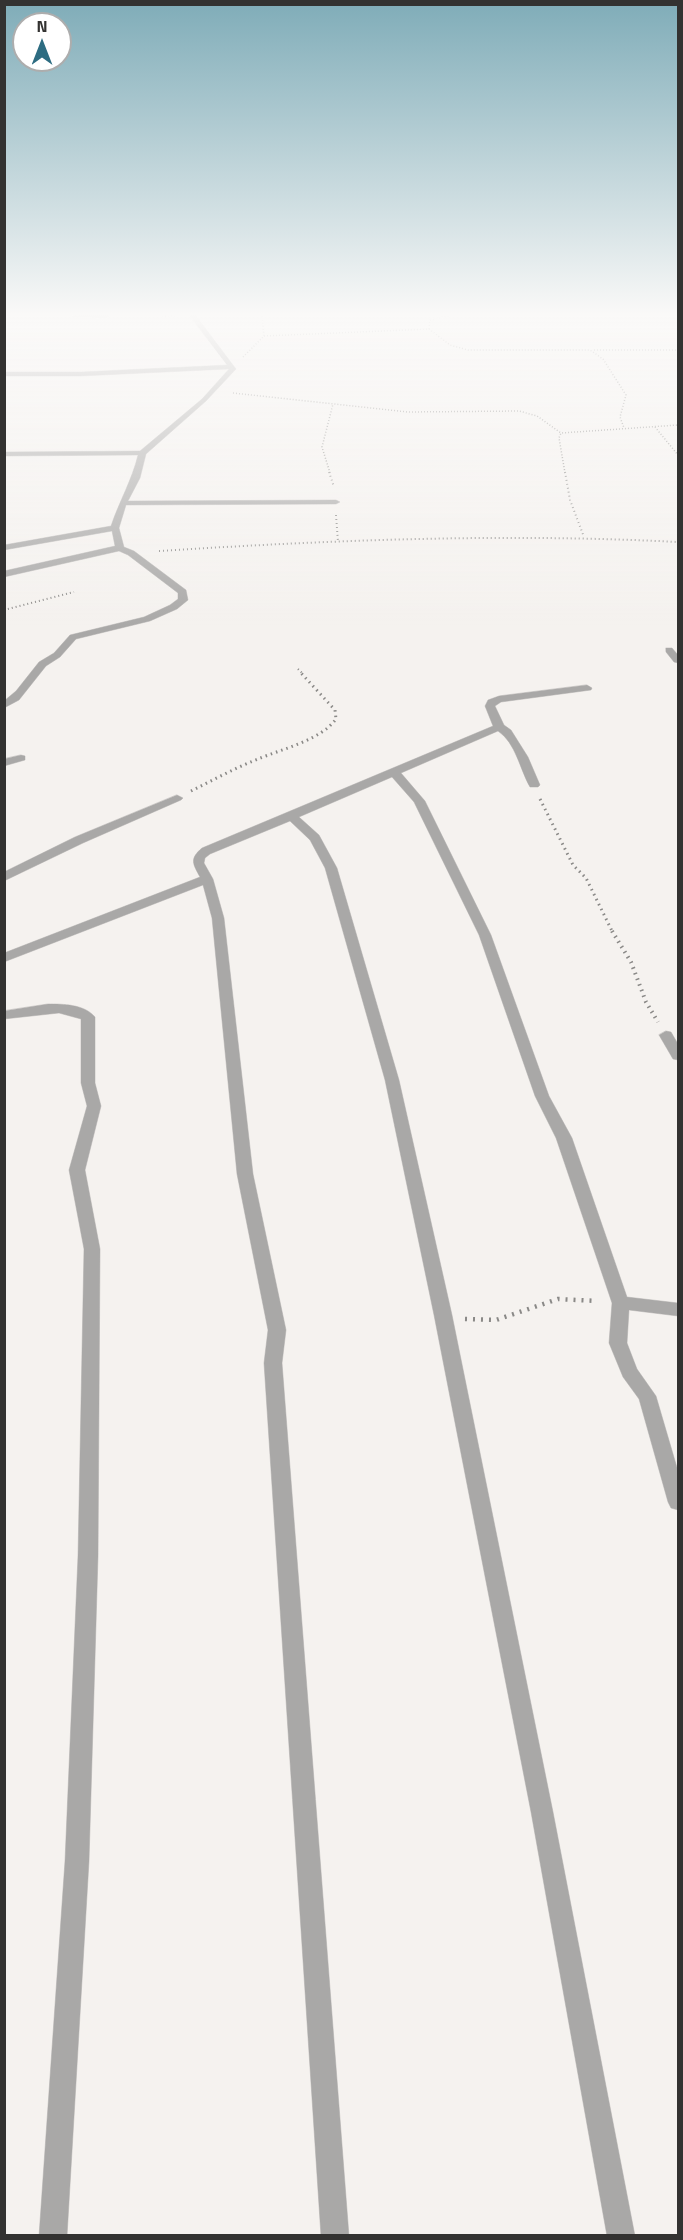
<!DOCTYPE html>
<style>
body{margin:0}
#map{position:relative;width:683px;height:2240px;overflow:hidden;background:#f5f2ef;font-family:"Titillium Web",sans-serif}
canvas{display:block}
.frame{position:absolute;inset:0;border:6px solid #333231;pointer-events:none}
.north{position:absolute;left:12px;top:12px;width:60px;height:60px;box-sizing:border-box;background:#fff;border:2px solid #adadad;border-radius:50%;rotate:0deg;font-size:16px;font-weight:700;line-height:24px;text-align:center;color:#333231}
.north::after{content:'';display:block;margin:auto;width:21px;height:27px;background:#2d6c81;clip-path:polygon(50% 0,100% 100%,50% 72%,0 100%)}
</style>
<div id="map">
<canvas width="683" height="2240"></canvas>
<div class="frame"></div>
<div class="north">N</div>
</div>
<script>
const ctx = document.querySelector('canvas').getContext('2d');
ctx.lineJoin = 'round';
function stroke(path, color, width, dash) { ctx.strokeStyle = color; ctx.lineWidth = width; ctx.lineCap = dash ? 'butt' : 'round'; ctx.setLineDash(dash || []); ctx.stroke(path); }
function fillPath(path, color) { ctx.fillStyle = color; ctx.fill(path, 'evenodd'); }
const pathFar4 = new Path2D(`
 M162 316H176
 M429 329 430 320 449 316
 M264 336 429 329 450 345 468 350H590L603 359 626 395 620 417 624 428
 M594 350H678
 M243 357 264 336 262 316
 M233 393 408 412 519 411 537 416 561 433
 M655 427 678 455
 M330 473 322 447 333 404
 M565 473 559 438 561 433 678 425`);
const pathFar3 = new Path2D(`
 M329 472 334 487
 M565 472 570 500 584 537
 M336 515 338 542
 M159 551C332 540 505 533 678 542
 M4 610 74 592
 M298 669 303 674`);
const pathFar2 = new Path2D(`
 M191 791C213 780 235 768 258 759 282 749 321 740 336 719L335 710 301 673
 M540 799 573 865 586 878 613 933`);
const pathFar1 = new Path2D(`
 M612 931 631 962 646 1002 658 1022`);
const path = new Path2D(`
 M465 1319 496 1320 558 1299 597 1301`);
const minor = new Path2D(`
 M73 316H109L106 318Z
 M190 316H196L236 369 206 401 146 454 140 478 128 501 336 500 340 502 336 504 126 505 119 528 124 547 134 551 186 590 188 600 177 609 150 621 76 639 60 657 46 666 19 700 4 708V701L16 691 39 662 54 653 70 635 144 617 170 605 178 599V593L128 555 119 551 4 577V571L115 546 112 531 4 550V545L111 526C119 502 132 480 138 455L4 456V452L140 451 202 399 229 369 81 376H4V372H81L227 365Z
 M666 648H672L678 655V663L674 662 666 652Z
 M587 685 592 688 591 690 501 702 495 706 504 725 511 730 528 757 540 785 538 787H530C520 770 516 743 498 731L401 773 425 801 491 935 549 1096 572 1138 627 1297 678 1303V1316L629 1310 627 1343 637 1369 656 1396 678 1471V1510L671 1508 668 1502 639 1399 623 1377 609 1343 612 1303 556 1138 535 1096 479 935 414 802 392 777 299 817 319 835 337 868 399 1080 452 1315 553 1812 635 2236H607L531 1812 434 1315 385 1080 325 868 310 840 290 821 210 854 205 858 204 863 213 879 224 918 253 1174 286 1330 282 1363 349 2236H321L264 1363 268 1330 237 1174 212 918 203 885 4 962V953L200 877C193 864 189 859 202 848L493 726 485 706 488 700 499 696Z
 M21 755 25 756V760L4 766V759Z
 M177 795 183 798 181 800 83 843 4 881V872L75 837Z
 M48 1004C63 1004 84 1004 95 1017V1083L101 1106 85 1170 100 1249 98 1556 89 1861 67 2236H39L65 1861 78 1556 84 1249 69 1170 87 1106 81 1083V1019L59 1013 4 1019V1011Z
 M666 1031 671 1032 678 1044V1060L673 1059 659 1035Z`);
stroke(minor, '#d2cfcd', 1);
stroke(pathFar4, '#8a8987', 1.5, [1, 2]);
stroke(pathFar3, '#8a8987', 2, [1, 3]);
stroke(pathFar2, '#8a8987', 3, [1.5, 4]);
stroke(pathFar1, '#8a8987', 4, [1.5, 4.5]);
stroke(path, '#8a8987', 4.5, [2, 6]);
fillPath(minor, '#a9a8a7');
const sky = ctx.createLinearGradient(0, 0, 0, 629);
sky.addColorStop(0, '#7facb8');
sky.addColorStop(0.5, '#faf9f8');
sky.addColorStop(1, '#faf9f800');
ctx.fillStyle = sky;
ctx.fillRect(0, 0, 683, 629);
</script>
